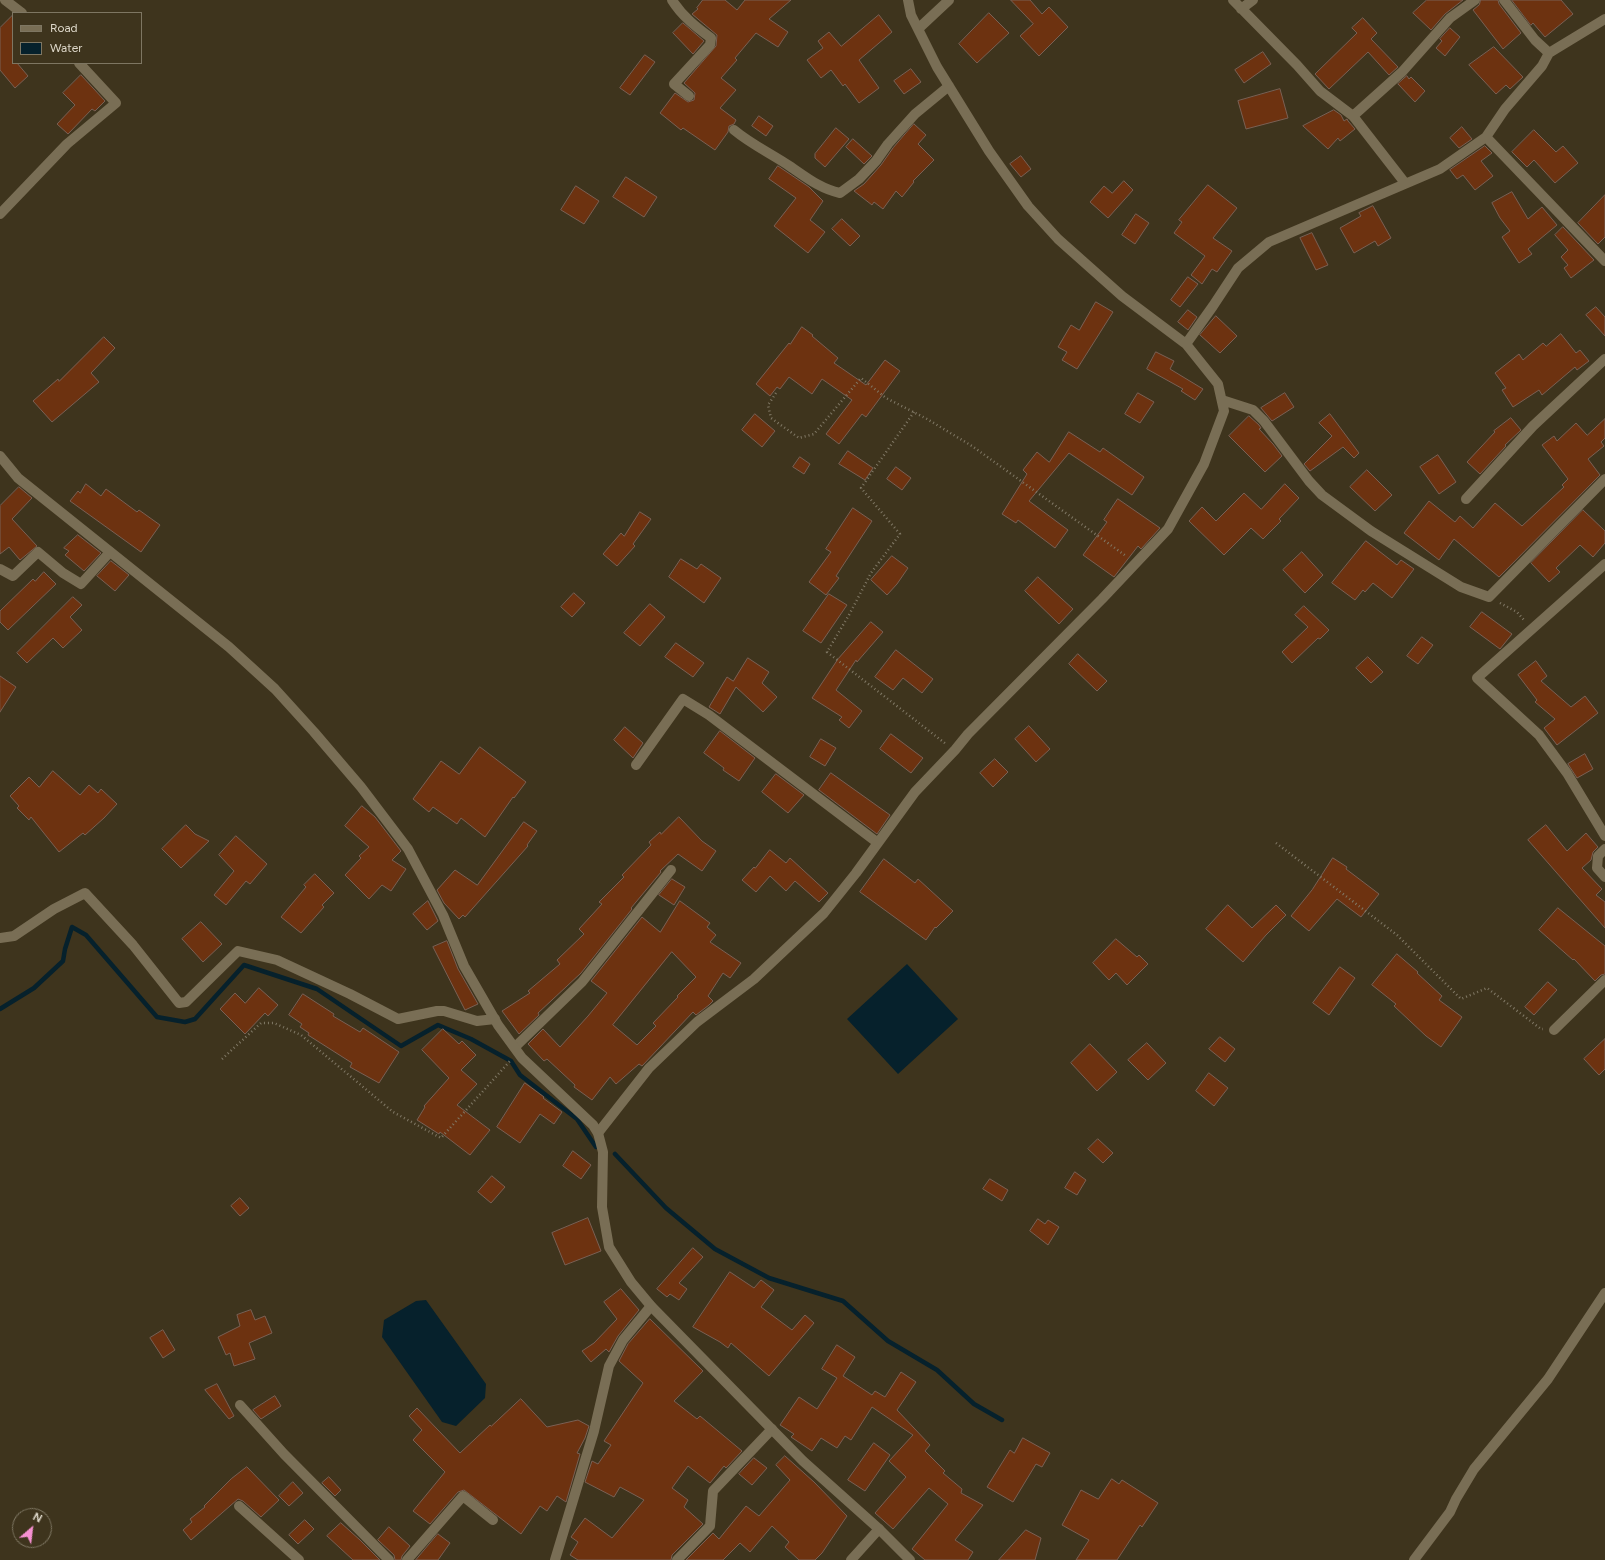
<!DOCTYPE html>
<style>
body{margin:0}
#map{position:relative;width:1605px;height:1560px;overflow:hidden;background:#3e341d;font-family:Figtree,sans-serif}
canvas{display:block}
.legend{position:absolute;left:12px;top:12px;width:130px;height:52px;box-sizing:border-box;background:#3e341d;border:1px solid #7e7662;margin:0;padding:5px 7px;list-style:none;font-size:12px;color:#ded8ca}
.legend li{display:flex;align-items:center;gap:8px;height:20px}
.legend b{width:20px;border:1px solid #7e7662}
.north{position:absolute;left:12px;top:1508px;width:40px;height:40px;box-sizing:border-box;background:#3e341d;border:1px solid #7e7662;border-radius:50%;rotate:28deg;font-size:11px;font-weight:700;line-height:16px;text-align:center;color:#ded8ca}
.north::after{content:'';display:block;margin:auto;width:14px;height:18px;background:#f690d1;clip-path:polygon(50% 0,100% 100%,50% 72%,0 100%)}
</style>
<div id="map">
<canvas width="1605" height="1560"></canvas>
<ul class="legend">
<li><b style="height:5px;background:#796e55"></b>Road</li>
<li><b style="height:11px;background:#06212c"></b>Water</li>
</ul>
<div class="north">N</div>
</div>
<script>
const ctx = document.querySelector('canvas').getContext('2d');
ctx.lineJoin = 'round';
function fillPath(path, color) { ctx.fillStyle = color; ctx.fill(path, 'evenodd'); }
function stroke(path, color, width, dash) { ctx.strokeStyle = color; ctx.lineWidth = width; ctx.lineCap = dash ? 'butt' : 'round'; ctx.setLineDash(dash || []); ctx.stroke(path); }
const water = new Path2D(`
 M907 964 958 1019 898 1074 847 1019Z
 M426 1300 486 1384 485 1398 456 1426 442 1422 382 1337 384 1320 416 1301Z`);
const stream = new Path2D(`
 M0 1009 34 988 63 961 65 949 72 927 86 935 157 1017 185 1022 195 1019 244 965 317 989 401 1046 438 1025 471 1039 511 1061 520 1075 577 1119 596 1147
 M615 1154 666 1208 715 1249 769 1278 843 1301 888 1341 937 1370 974 1404 1002 1420`);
const building = new Path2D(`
 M703 0H725L737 10 745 0H791L769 19 788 32 778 47 756 33 735 58 737 60 721 78 736 90 720 108 736 120 734 124 729 126 728 132 715 150 683 128 681 130 660 113 675 93 688 102 694 100 695 93 684 83 716 46 717 35 692 14 698 9 697 8Z
 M1011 0H1030L1042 14 1049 7 1068 27 1039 56 1020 36 1033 24Z
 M1427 0H1463L1445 14 1431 30 1413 13Z
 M1481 0H1498L1499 4 1521 33 1503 49 1473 10 1479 5Z
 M1512 0H1561L1573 14 1545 37 1533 23 1531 25Z
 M989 13 1009 33 977 63 959 44Z
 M13 15V63H17L28 76 15 88 0 70V28Z
 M879 15 892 32 859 60 879 88 859 103 845 84 843 86 831 70 821 78 807 60 823 48 818 41 829 32 841 46Z
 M1363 18 1377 33 1371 39 1398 67 1389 75 1368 52 1329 89 1315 74 1357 33 1352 28Z
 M683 23 704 41 693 54 673 33Z
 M1450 28 1460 37 1445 56 1436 48 1442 41 1440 39Z
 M1494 47 1523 77 1510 89 1506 85 1496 94 1469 65Z
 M1263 52 1271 64 1244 83 1235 70Z
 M645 55 655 62 630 95 620 88Z
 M911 69 921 82 904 94 894 81Z
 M81 75 105 101 95 111 92 109 68 134 57 124 75 105 63 93Z
 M1407 76 1409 79 1411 77 1425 91 1415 102 1398 84Z
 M1280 89 1288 118 1246 129 1238 101Z
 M1334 110 1341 115 1344 121 1347 119 1348 121 1355 129 1340 141 1338 138 1328 149 1303 126Z
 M759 116 773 126 766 136 752 126Z
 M914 124 926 135 918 144 934 160 913 181 914 182 902 197 896 191 883 209 874 202 872 205 854 191 864 184 881 165 893 148Z
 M1462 127 1472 139 1459 148 1450 138Z
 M836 128 849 139 825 167 815 158V154Z
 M1534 130 1556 152 1563 146 1578 163 1555 183 1534 160 1527 167 1512 152Z
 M853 139 872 156 864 164 846 147Z
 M1485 146 1492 153 1481 161 1493 176 1475 190 1463 175 1457 179 1450 170Z
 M1021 156 1031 169 1021 177 1010 164Z
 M778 166 809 187 823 201 810 220 825 232 808 253 774 226 796 198 769 179Z
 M626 177 657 197 644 217 613 197Z
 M1124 181 1133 190 1108 218 1090 202 1104 186 1112 193Z
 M1208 185 1237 208 1213 238 1232 251 1217 272 1212 269 1202 284 1191 275 1205 256 1174 233 1182 222 1179 220Z
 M576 186 599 201 584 224 561 210Z
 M1512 192 1528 219 1542 207 1557 225 1528 249 1532 254 1519 263 1502 237 1510 231 1500 218 1492 203Z
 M1605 195V237L1598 244 1578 223Z
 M1373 206 1391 238 1378 246 1375 241 1354 253 1340 228 1361 216 1359 213Z
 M1136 214 1149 223 1135 244 1122 235Z
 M842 219 860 236 850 246 832 229Z
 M1563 227 1594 260 1571 278 1564 268 1568 265 1561 257 1568 250 1555 235Z
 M1312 233 1328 265 1316 270 1300 238Z
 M1188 277 1198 284 1180 307 1171 300Z
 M1096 302 1113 312 1077 369 1062 360 1067 352 1058 347 1071 325 1079 330Z
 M1596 307 1605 317V336L1586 315Z
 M1188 310 1197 317 1188 330 1178 322Z
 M1216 316 1237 336 1220 353 1200 335Z
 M802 327 813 335 812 336 838 358 834 363 866 385 885 360 900 371 866 417 862 414 839 444 826 434 852 400 822 379 812 394 789 377 780 389 777 387 770 396 756 384 789 343 790 344Z
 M1561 334 1576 353 1580 350 1589 361 1577 370 1575 367 1542 395 1539 390 1513 407 1502 390 1506 388 1495 373 1519 354 1523 360 1543 343 1546 346Z
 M104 337 115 348 91 373 99 382 52 422 33 401 58 379 59 381Z
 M1156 352 1174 361 1170 369 1203 389 1195 400 1181 391 1183 389 1147 369Z
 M1138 393 1154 402 1140 423 1125 414Z
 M1285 393 1294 407 1272 421 1261 408Z
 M755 414 775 431 762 447 742 430Z
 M1330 414 1359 453 1354 458 1343 447 1310 471 1304 464 1332 436 1319 423Z
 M1249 416 1259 425 1261 428 1259 429 1273 444 1282 456 1265 472 1229 436Z
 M1511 418 1521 430 1505 445 1506 446 1480 474 1467 462 1495 432 1494 431Z
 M1605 419V438L1601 442 1604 446 1588 459 1600 475 1499 577 1454 539 1439 560 1404 533 1429 501 1455 522 1460 516 1473 528 1495 503 1522 526 1564 487 1562 485 1568 479 1542 445 1554 436 1557 441 1576 423 1587 435Z
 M1069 432 1100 452 1103 448 1144 477 1132 495 1069 453 1029 501 1068 530 1055 548 1018 520 1016 523 1002 514 1027 474 1023 470 1037 452 1049 462Z
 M848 451 873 468 865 480 839 464Z
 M1438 455 1456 482 1439 494 1420 467Z
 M800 457 810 464 804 474 793 467Z
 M896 467 911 478 902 490 887 479Z
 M1367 470 1392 495 1375 511 1350 487Z
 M86 484 101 496 106 489 137 512 139 510 160 525 141 552 70 501 78 491 80 493Z
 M1285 484 1299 498 1279 519 1281 521 1263 539 1251 528 1224 555 1189 521 1202 507 1216 521 1244 493 1261 509Z
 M19 487 32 498 12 519 37 546 20 560 9 547 0 554V506Z
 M1118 499 1160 528 1141 549 1138 546 1114 577 1083 555 1107 522 1104 520Z
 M853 508 872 521 836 576 839 578 826 595 809 582 831 552 826 549Z
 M1583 510 1605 531V543L1593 557 1580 545 1556 568 1560 572 1549 582 1531 563Z
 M640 512 651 519 633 544 635 546 617 566 603 554 621 533 624 536Z
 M78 535 101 553 84 571 65 555 69 551 64 548Z
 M1366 541 1397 565 1401 560 1414 569 1392 598 1373 583 1365 592 1363 590 1355 600 1332 583Z
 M1302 552 1323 575 1305 593 1283 570Z
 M892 556 908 568 897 584 887 595 871 580Z
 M681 559 697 569 701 564 721 578 704 603 669 577Z
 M111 561 129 575 115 591 97 576Z
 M44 572 56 584 8 630 0 622V611L33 579 35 581Z
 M1038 577 1073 609 1059 624 1025 591Z
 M574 593 585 603 572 617 561 607Z
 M829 594 847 605 821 643 803 631Z
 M73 597 82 605 70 617 82 630 63 648 53 638 27 663 17 653Z
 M650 604 665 617 640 646 624 633Z
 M1304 606 1329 630 1320 639 1318 638 1292 663 1282 652 1308 627 1295 615Z
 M1482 612 1512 634 1500 649 1470 627Z
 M871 622 883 632 857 662 856 660 836 690 862 711 849 728 839 720 842 717 812 698 838 659Z
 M1422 637 1433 645 1418 664 1407 656Z
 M676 643 704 663 693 677 665 657Z
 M896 650 933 679 922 693 903 678 893 690 875 677Z
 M1078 654 1107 681 1097 691 1069 664Z
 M1368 657 1383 672 1371 683 1356 668Z
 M748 658 769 672 762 683 777 697 763 712 736 687 720 714 709 707 727 677 733 681Z
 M1536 661 1547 676 1541 681 1571 707 1585 696 1598 713 1557 745 1544 728 1555 719 1535 702 1537 700 1518 675Z
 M0 676 16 687 0 712Z
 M1029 726 1050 749 1036 762 1015 739Z
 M625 727 643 743 633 758 614 740Z
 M720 731 755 758 739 781 723 770 724 768 704 753Z
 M891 734 923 758 911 773 880 749Z
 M821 739 836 748 825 766 810 757Z
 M480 747 526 782 514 798 513 797 485 837 461 818 457 824 433 807 429 812 413 799 441 761 459 774Z
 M1585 754 1593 769 1577 778 1568 764Z
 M995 759 1008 772 993 787 980 773Z
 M53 771 80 795 89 785 98 793 101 789 117 804 104 818 85 835 83 833 59 852 31 817 29 820 17 808 19 806 10 796 29 777 39 787Z
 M831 773 890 815 877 834 819 790Z
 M776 774 804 795 788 813 762 792Z
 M362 806 375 817 401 851 392 860 406 869 391 891 382 885 369 899 345 875 361 858 359 856 369 847 345 826Z
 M679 817 702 841 716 851 702 871 678 854 660 871 661 872 631 908 632 909 581 973 538 1013 539 1015 519 1034 502 1011 530 993 528 991 560 964 557 960 584 934 579 929 602 904 599 902 624 877 622 875 651 845 649 842 660 832 661 834Z
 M524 822 537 831 527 845 528 846 465 917 463 915 459 919 444 903 437 890 455 870 477 885Z
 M186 825 195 834 209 841 181 868 162 849Z
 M1546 825 1567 851 1586 833 1598 847 1593 852 1591 860 1582 868 1602 889 1596 895 1605 902V928L1528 840Z
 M236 836 267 864 250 884 246 881 226 905 214 895 234 871 219 855Z
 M770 850 786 863 790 858 828 893 819 902 795 881 786 891 770 876 756 892 742 880 754 867 755 868Z
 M1333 858 1347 867 1346 869 1379 894 1361 917 1337 899 1309 931 1291 916 1312 890Z
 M884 859 915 883 918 879 953 911 936 928 935 927 926 940 860 892Z
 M315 874 334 893 322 905 324 907 301 933 281 917 306 887 304 885Z
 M672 879 685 887 674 905 659 895Z
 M428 901 438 921 427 930 413 914Z
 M680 901 710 923 707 927 716 935 710 942 741 963 730 978 723 973 708 996 713 1001 709 1005 696 1015 693 1012 642 1066 639 1064 616 1084 610 1077 592 1100 574 1087 575 1085 547 1059 544 1061 528 1044 543 1029 560 1047 588 1016 607 993 591 981 642 917 660 932ZM672 952 696 977 677 996 678 997 653 1023 656 1026 637 1045 613 1025Z
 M1228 905 1252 928 1276 905 1286 915 1266 935 1243 962 1206 929Z
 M1558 908 1605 946V974L1601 975 1595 981 1574 959 1573 960 1539 930Z
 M201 922 222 944 203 962 182 939Z
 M1116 939 1137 957 1139 955 1148 964 1127 985 1116 973 1109 980 1093 963Z
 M447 941 458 969 478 1004 465 1010 433 947Z
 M1397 954 1418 972 1417 973 1442 996 1439 1000 1462 1017 1441 1047 1426 1036 1394 1006 1396 1004 1372 985Z
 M1340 967 1355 978 1329 1015 1313 1003Z
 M1548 982 1557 990 1534 1015 1525 1007Z
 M259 988 278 1005 268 1016 265 1013 245 1034 220 1009 235 993 245 1003Z
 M303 994 334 1014 333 1016 360 1032 363 1028 399 1052 379 1083 350 1067 352 1063 308 1035 309 1033 300 1027 302 1024 289 1015Z
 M443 1029 459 1044 462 1041 476 1055 461 1070 477 1084 457 1105 490 1130 470 1155 440 1132 439 1134 417 1120 425 1107 424 1106 449 1078 422 1050Z
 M1220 1037 1235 1049 1225 1062 1209 1049Z
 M1605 1039V1069L1599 1075 1584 1059Z
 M1147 1043 1166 1063 1148 1080 1128 1060Z
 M1090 1044 1117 1072 1097 1091 1071 1063Z
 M1209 1073 1228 1088 1214 1106 1196 1091Z
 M525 1083 544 1097 543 1098 562 1112 554 1124 540 1114 520 1143 497 1127Z
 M1098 1139 1113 1153 1103 1163 1088 1149Z
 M573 1151 591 1165 581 1179 563 1166Z
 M1075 1172 1086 1180 1077 1195 1065 1188Z
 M492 1176 505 1187 491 1203 478 1192Z
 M990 1179 1008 1190 1002 1201 983 1189Z
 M240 1198 249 1208 240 1216 231 1206Z
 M588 1218 601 1251 565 1265 552 1233Z
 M1038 1219 1045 1224 1048 1220 1059 1227 1048 1245 1030 1231Z
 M693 1248 703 1257 679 1283 687 1289 679 1300 670 1294 667 1297 657 1289Z
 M730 1272 754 1288 761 1280 774 1290 761 1307 792 1330 805 1315 814 1323 769 1376 731 1343 728 1348 720 1342 693 1327Z
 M621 1289 639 1310 618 1336 609 1352 606 1349 591 1362 582 1351 594 1343 617 1319 604 1302Z
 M251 1310 255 1320 265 1316 272 1333 249 1343 255 1359 234 1366 230 1353 226 1355 218 1337 240 1326 237 1315Z
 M650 1319 703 1371 674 1401 697 1419 700 1416 742 1451 726 1468 724 1466 710 1483 688 1466 672 1488 688 1500 684 1507 703 1524 672 1555 671 1560H578L570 1555 578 1542 571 1537 585 1518 612 1538 644 1500 620 1487 614 1497 585 1482 592 1461 598 1464 611 1445 604 1441 643 1383 619 1361 628 1344Z
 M163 1330 175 1350 163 1358 150 1338Z
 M837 1345 855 1357 843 1376 872 1395 875 1391 885 1397 901 1372 916 1382 897 1410 930 1445 925 1451 945 1471 943 1473 962 1489 961 1493 983 1505 955 1540 973 1552 968 1560H925L912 1549 948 1504 929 1488 893 1529 875 1513 906 1477 889 1461 913 1435 872 1407 851 1440 845 1436 837 1448 821 1438 812 1451 791 1437 794 1434 780 1425 799 1397 817 1409 837 1378 822 1369Z
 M217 1384 234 1416 229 1419 205 1390Z
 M275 1396 281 1406 261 1419 253 1410Z
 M521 1399 547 1427 578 1420 589 1426 585 1438 577 1453 580 1454 566 1502 557 1496 547 1511 540 1506 521 1534 464 1490 458 1492 430 1524 413 1511 445 1472 413 1440 422 1430 409 1416 417 1408 460 1453 490 1425 491 1426Z
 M1023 1438 1050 1453 1042 1467 1036 1464 1013 1502 987 1487 1010 1450 1014 1453Z
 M874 1443 890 1455 865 1491 848 1480Z
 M785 1456 814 1482 847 1516 822 1553 815 1560H799L785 1547 789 1542 772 1526 750 1552 740 1543 723 1560H686L713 1533 719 1539 746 1506 759 1516 790 1480 776 1465Z
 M754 1458 767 1468 752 1485 739 1474Z
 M247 1467 279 1500 261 1517 243 1501 238 1499 191 1540 183 1530 192 1522 190 1519 205 1507 204 1506 231 1479Z
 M329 1477 341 1490 335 1496 322 1483Z
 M1112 1479 1119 1484 1122 1480 1158 1503 1142 1527 1140 1525 1117 1560H1076L1089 1540 1062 1525 1081 1490 1098 1499Z
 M293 1482 303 1493 289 1506 279 1496Z
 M305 1520 314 1529 298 1544 289 1535Z
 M341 1523 360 1540 380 1560H353L327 1536Z
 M389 1527 410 1546 402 1556 401 1560H395L394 1555 378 1540Z
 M1026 1530 1041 1538 1035 1560H999Z
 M438 1534 450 1543 438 1560H416Z`);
const path = new Path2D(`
 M776 393 768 405 771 418 799 438 814 434 861 378 886 398 927 419 972 446 1126 556
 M914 412 861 488 900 534 871 573 849 615 827 652 946 744
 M1500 603 1517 612 1524 620
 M1276 843 1397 935 1461 999 1487 988 1541 1029H1543
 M222 1059 261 1023H274L301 1035 393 1112 441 1138 510 1061`);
const minor = new Path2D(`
 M5 0 22 13
 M672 0C682 16 696 27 711 38L710 45 674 84 689 96
 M1233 0 1297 65 1320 91 1353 116 1405 183
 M1241 9 1253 0
 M918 29 949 0
 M1549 53 1605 19
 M1353 116 1402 72 1450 18 1475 0
 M734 130C752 145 772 154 791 167 807 178 821 189 840 193L859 179 876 161 888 144 915 114 949 86
 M1486 137 1605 261
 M0 214 67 144 116 103 79 63
 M1186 344 1213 306 1238 268 1269 242 1440 169 1486 137 1505 109 1542 66 1549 53 1535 40 1504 0
 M1222 400 1253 410 1264 421 1309 481 1322 495 1371 531 1461 587 1489 597 1605 479
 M1466 499 1533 426 1605 359
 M1605 564 1477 678 1539 735 1567 773 1605 836
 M0 569 13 576 38 552 63 573 81 584 110 552
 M636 765 683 699 709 715 878 843
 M1605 849 1598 856 1597 868 1605 877
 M0 938 14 936 54 909 85 893 133 945 179 1003 186 1002 238 951 277 960 350 994 398 1019 437 1011H444L477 1021 495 1019
 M1554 1030 1605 980
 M515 1047 582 982 671 870
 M598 1133 649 1068 697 1022 754 979 824 913 856 873 915 792 955 750 968 734 1102 599 1168 529 1204 464 1224 411 1218 384 1186 344 1122 296 1058 239 1028 206 989 151 937 67 911 15 908 0
 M240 1405 284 1454 389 1560
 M239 1506 299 1560
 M407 1560 463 1496 493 1520
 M555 1560 594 1431 609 1366 623 1340 651 1306
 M677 1560 710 1526 713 1491 772 1429
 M851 1560 879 1529`);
const tertiary = new Path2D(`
 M0 456 18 478 229 647 275 689 314 732 361 787 408 849 443 915 464 966 498 1025 522 1058 593 1125 598 1133 603 1152 602 1207 609 1247 631 1282 651 1306 803 1461 879 1529 910 1560
 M1414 1560 1450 1512 1456 1499 1474 1469 1548 1379 1605 1293`);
fillPath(water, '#06212c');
stroke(stream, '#06212c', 4.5);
fillPath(building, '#6d3210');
stroke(building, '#7a6054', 1);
stroke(path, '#817966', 2.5, [1, 3]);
stroke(minor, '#796e55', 10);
stroke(tertiary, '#796e55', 10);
</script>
